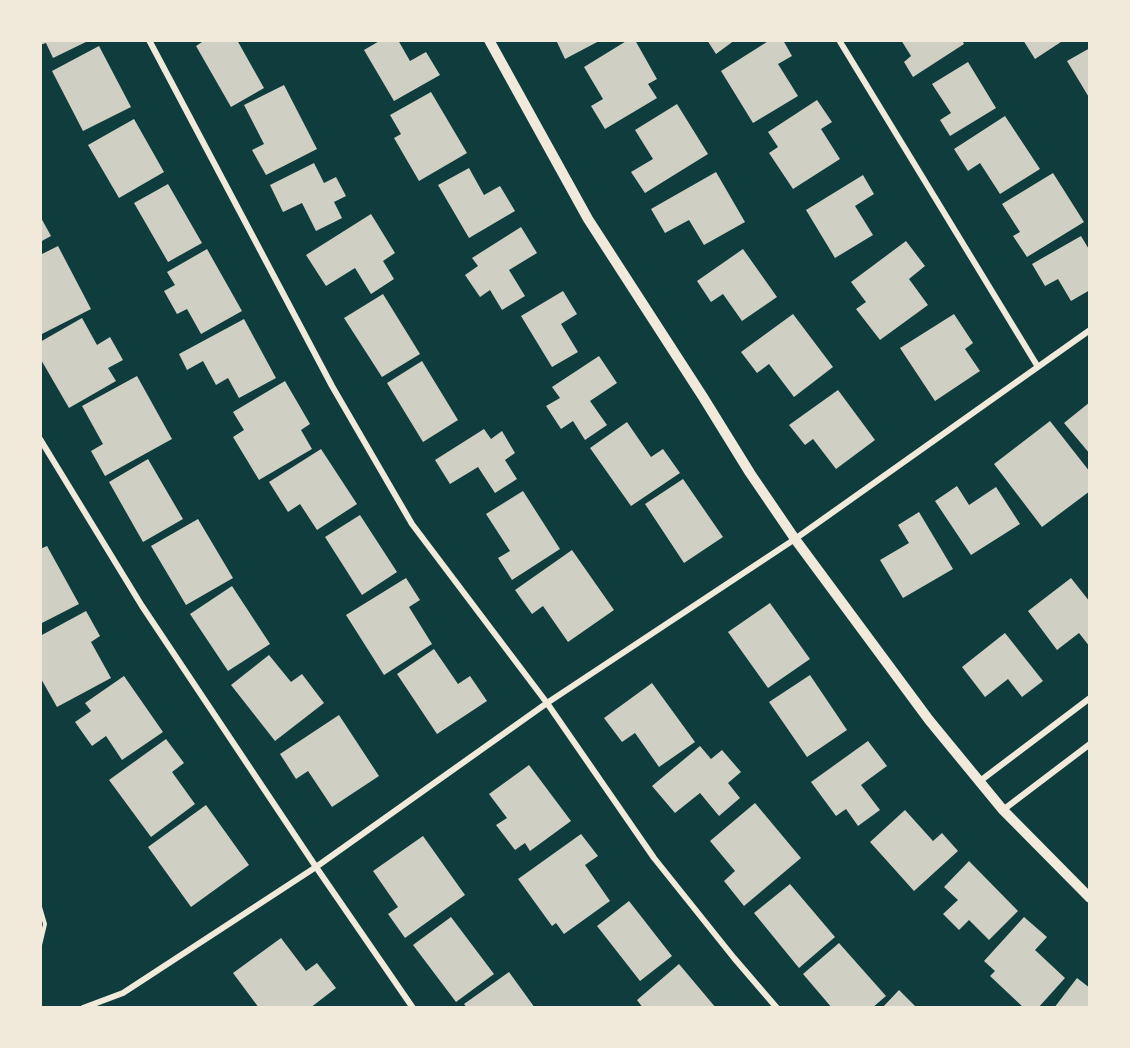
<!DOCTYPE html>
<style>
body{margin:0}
#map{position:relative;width:1130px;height:1048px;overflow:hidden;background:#0f3d3e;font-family:Overpass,sans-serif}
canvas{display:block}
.frame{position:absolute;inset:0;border:42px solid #f1e9da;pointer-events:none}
</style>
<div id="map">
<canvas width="1130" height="1048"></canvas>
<div class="frame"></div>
</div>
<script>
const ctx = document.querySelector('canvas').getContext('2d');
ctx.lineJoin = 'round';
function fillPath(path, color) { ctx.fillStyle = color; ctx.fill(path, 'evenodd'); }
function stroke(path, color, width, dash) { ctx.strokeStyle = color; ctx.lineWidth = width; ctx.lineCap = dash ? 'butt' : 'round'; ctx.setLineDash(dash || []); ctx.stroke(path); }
const building = new Path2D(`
 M40 40H90L53 58 46 43 40 45Z
 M205 40H237L264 88 231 107 196 46Z
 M381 40H398L410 61 426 52 440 75 394 101 364 50Z
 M556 40H601L565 59Z
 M628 40H635L657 79 648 84 657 98 605 129 591 106 603 99 584 67Z
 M707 40H735L716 54Z
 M770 40H783L792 56 778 64 798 96 753 123 721 71Z
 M901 40H962L964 44 913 77 904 62 911 56Z
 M1023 40H1064L1035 59Z
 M99 46 131 107 83 131 52 71Z
 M1090 48V99L1067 61Z
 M968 62 996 108 950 136 940 120 951 113 932 84Z
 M284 85 317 149 266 175 252 150 264 144 244 105Z
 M431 92 467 153 419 181 394 138 401 134 390 115Z
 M817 100 832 122 821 129 840 159 793 189 769 153 778 147 768 132Z
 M677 104 708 154 645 193 631 172 653 159 635 130Z
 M1005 116 1040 169 1000 194 980 163 968 171 954 149Z
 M134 119 164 172 119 198 88 145Z
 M314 163 324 183 336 177 346 196 334 202 342 218 316 231 302 203 283 212 270 185Z
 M469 168 484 195 500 186 515 211 469 238 438 185Z
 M716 172 745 222 704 245 689 220 665 233 651 209Z
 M1053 173 1084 222 1027 257 1013 236 1020 232 1002 204Z
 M863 175 874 194 855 206 873 235 835 258 806 210Z
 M168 184 202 243 168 262 134 203Z
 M371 214 395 253 383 261 394 279 371 294 355 268 326 286 306 255Z
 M40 216 51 236 40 242Z
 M521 227 537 253 509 270 525 296 502 310 490 290 480 297 465 275 478 266 472 258Z
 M1081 236 1090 251V290L1071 301 1058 279 1045 286 1032 264Z
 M906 241 925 266 909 279 928 305 880 340 856 309 866 302 851 282Z
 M58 246 91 309 40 335V255Z
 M207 249 242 311 201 334 187 309 177 314 164 291 175 285 167 272Z
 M743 249 777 297 742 321 723 294 711 302 697 281Z
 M563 291 577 314 561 324 578 352 552 367 521 316Z
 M383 294 420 354 382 377 344 318Z
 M793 314 833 367 794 397 769 364 757 373 741 352Z
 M954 314 973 343 965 349 980 371 935 401 900 348Z
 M82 318 97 345 110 337 123 360 108 368 116 381 69 408 40 358V342Z
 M244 319 276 378 239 398 228 378 216 385 203 361 187 370 179 354Z
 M599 356 617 383 590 401 607 425 585 440 573 421 561 429 546 406 560 398 552 387Z
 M422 361 458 420 423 442 387 383Z
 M137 376 172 439 105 476 91 451 103 444 82 406Z
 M285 381 310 424 301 430 312 449 259 480 233 437 244 430 233 412Z
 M838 390 875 440 836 469 813 439 805 445 789 425Z
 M1090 402V454L1064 423Z
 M1050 421 1090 472V491L1042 527 994 464Z
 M627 422 651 457 663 449 680 473 631 506 590 448Z
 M484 429 491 439 502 431 515 453 505 460 517 479 495 493 478 467 450 484 435 460Z
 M321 449 357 504 317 530 300 504 288 512 269 482Z
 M148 459 183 519 143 542 109 482Z
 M683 479 723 537 684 563 645 504Z
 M957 486 969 505 996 487 1020 524 971 555 935 501Z
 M523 491 560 549 512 580 498 558 510 551 486 514Z
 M919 512 953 569 903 598 880 560 909 543 898 525Z
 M360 515 397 572 362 595 325 537Z
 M198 519 233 578 186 605 151 546Z
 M47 546 79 604 40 624V549Z
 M572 550 614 610 568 642 543 606 532 614 515 590Z
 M406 578 420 600 409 607 432 644 384 675 346 615Z
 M1071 578 1090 602V647L1079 633 1057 650 1028 611Z
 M232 586 270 644 228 671 190 614Z
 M770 603 810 659 768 688 728 632Z
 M86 611 100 636 91 642 111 678 57 707 40 677V636Z
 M1005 633 1043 681 1022 697 1008 679 985 697 962 667Z
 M434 649 458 684 470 676 487 701 437 734 397 674Z
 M269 655 291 682 302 674 324 703 275 741 231 685Z
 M810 675 847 730 807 757 769 702Z
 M124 676 163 732 122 760 106 736 92 746 75 722 91 711 85 703Z
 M652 683 695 742 659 767 635 733 622 742 604 718Z
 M339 715 379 776 332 807 308 771 296 779 280 754Z
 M166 739 184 763 172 772 195 804 151 837 109 780Z
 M868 741 887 766 861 785 880 810 858 826 846 809 836 816 811 782Z
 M700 746 711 759 722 750 741 772 728 783 740 798 719 816 700 793 675 813 652 786Z
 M529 765 571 821 530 851 525 843 515 850 496 825 507 818 489 794Z
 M755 803 801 858 744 906 724 881 735 871 710 841Z
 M206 805 249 865 191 907 148 847Z
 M905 810 933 841 942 833 958 851 914 891 870 842Z
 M581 834 598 856 585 865 610 901 564 934 556 923 552 926 518 879Z
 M423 836 465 895 405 938 388 914 398 907 373 871Z
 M969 861 1018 911 989 940 969 920 959 930 943 914 958 900 944 887Z
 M790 884 835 937 799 968 754 913Z
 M629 901 672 956 640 981 597 926Z
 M451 917 494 974 456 1002 413 945Z
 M1024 917 1047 937 1035 950 1065 978 1038 1008H1024L990 976 995 971 984 961Z
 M281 938 306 971 317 963 336 988 310 1008H259L233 973Z
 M839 943 886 996 872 1008H832L803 974Z
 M679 964 716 1008H643L637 1000Z
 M509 972 535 1008H467L464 1004Z
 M1077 978 1090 988V1008H1054Z
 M899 990 917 1008H882Z`);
const path = new Path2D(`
 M40 907 45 924 40 945`);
const minor = new Path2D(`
 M149 40 332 386 412 524 547 703 654 858 734 958 777 1008
 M839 40 1038 367
 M40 439 142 606 316 867 413 1008
 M980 781 1090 698
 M1003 810 1090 744
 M83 1008 123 993 316 867 547 703 795 539 1090 330`);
const tertiary = new Path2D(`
 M489 40 588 219 703 397 750 473 795 539 929 720 1003 810 1090 898`);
fillPath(building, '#cfcfc3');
stroke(path, '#f1e9da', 4);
stroke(minor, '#f1e9da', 6);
stroke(tertiary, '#f1e9da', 10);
</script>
